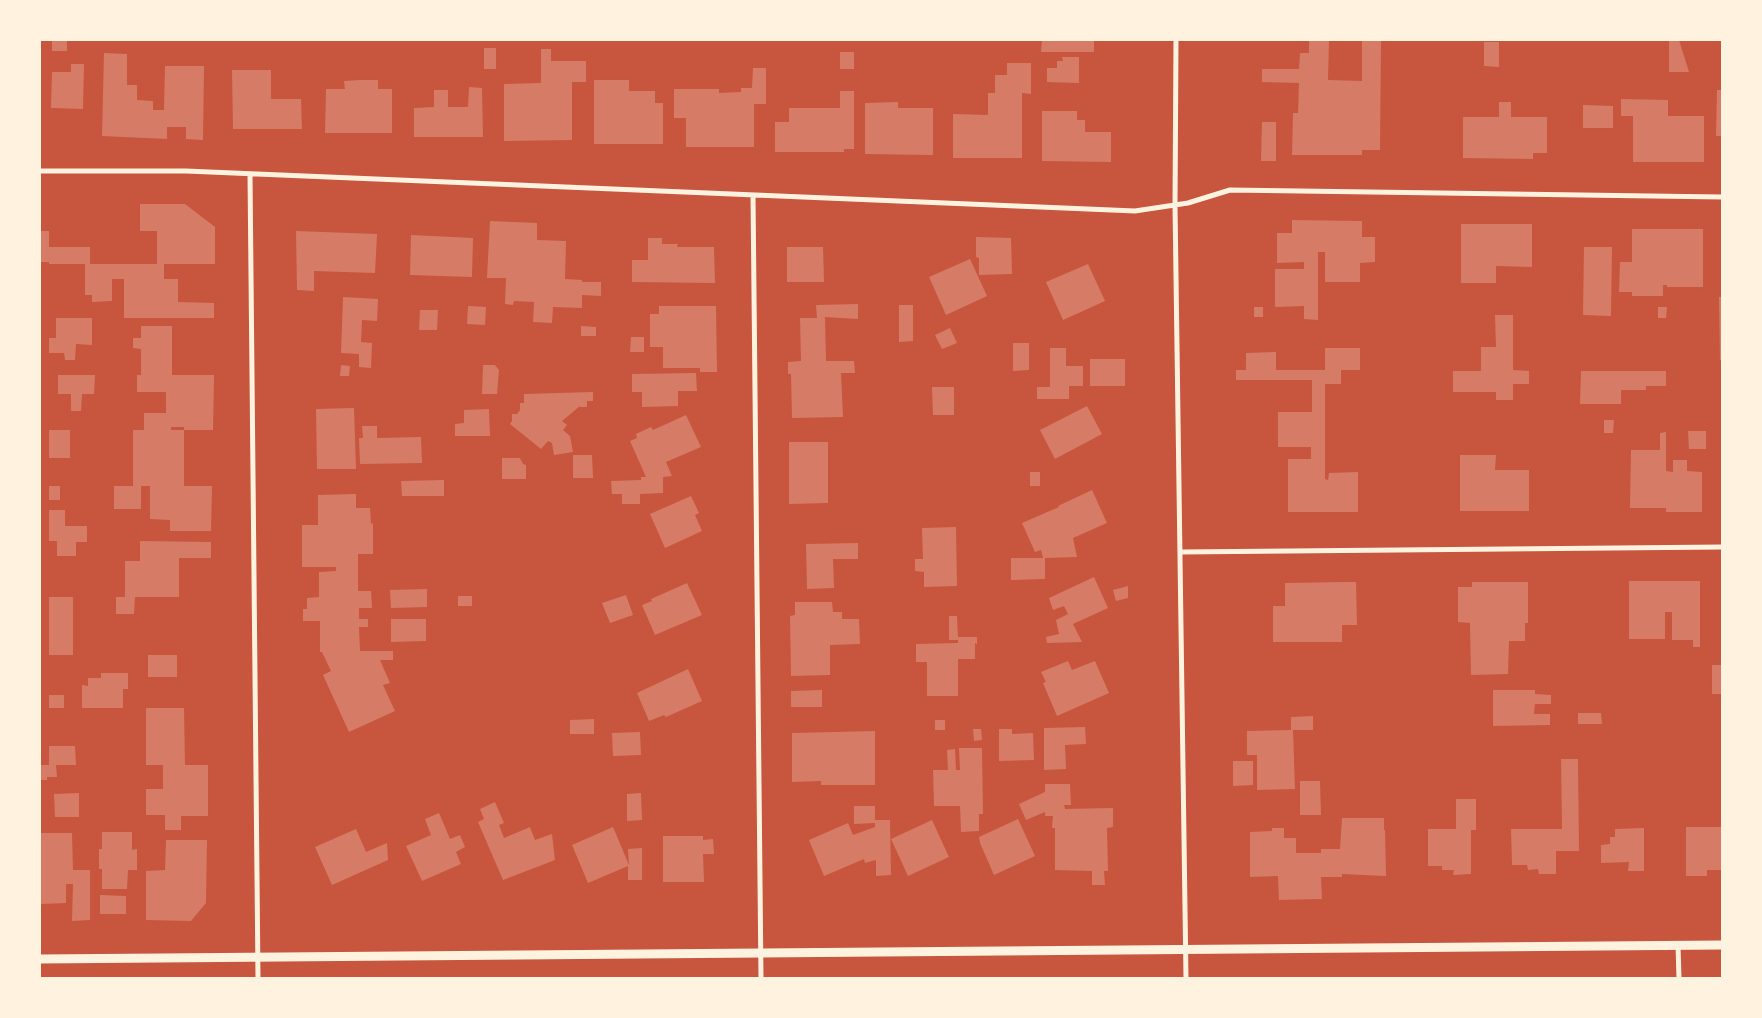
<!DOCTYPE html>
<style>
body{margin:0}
#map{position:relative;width:1762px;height:1018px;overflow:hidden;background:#c8553d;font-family:"Varela Round",sans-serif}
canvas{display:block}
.frame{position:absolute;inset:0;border:41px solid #fff3e0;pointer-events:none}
</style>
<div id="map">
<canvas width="1762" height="1018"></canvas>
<div class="frame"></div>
</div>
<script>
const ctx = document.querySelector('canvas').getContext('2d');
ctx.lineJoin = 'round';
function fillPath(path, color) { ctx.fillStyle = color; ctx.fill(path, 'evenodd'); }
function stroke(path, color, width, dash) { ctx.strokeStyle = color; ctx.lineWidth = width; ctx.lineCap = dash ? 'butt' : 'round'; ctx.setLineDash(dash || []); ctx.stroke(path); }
const building = new Path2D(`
 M52 40H67V51H52Z
 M1042 40H1094V52H1041Z
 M1309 40H1329L1328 80 1362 81V40H1381L1380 150H1362V155H1292L1293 113H1298L1299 83 1262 82V69H1299L1300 53H1309Z
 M1669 40H1679L1689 72H1669Z
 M1484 42H1499V67L1484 66Z
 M484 48H496V69H484Z
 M541 49H551V61H586V82H572V140L504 141V84L541 83Z
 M840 52H854V69H840Z
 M104 53 127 54V85H137V100L153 101V110H164L165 66H204L203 140 186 139V127H167V139L102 136Z
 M1062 57H1079V83L1047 82V68H1057V61H1063Z
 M1007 63H1031V94L1022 93V158H953V114L988 115V93H995V75H1007Z
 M71 64H84L83 109 51 108 52 72H71Z
 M753 68H766V104H754V147H686V118H674V89H719V93L741 92V88H752Z
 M232 70H271V99H301L302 129H233Z
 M360 80H378V89H392V133H325L326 89H345L344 81Z
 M594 80H629V91H655V103H663V144H594Z
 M469 87 482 88 483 137H414V108L434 107V90H448V107H468Z
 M1717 90H1722V136H1716Z
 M840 91H854V149H844V152H775V122H789V108H840Z
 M1621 99 1668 100V116H1704V162H1633V116H1621Z
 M898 102V108H933V155L865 154V103Z
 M1499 102H1511V117H1547V153H1533V159L1463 158V117H1499Z
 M1583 105 1613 106V128H1583Z
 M1042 111H1077V120H1085V132H1111V162L1042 161Z
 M1262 122H1276V161H1261Z
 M140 204H185L215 227V264H164V279H178V302L214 303V318H124V279H112V301L92 302V295H85V264H49V262H40V231H49V247H90V264H157V231H140Z
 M1292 220 1362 221V237H1375V262L1360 263V282H1325V252H1318V320L1304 319V306L1275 307V269H1304V262L1277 263V233H1292Z
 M490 221 537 223V240L566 241 565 279 582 280V282H601V296L582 295V308L553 307 552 323 533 322 534 302 514 301 513 305 505 304 506 278H487Z
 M1461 224H1532V267L1496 266V283H1461Z
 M1632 229H1703V287H1667V285H1663V296H1632V292H1619L1620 262H1632Z
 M296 231 377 234 375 273 314 271V291L297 290Z
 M411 235 473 238 472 277 410 275Z
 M976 237 1011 238 1012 274 979 275V258L976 257Z
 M648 238H662V244H678L677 247H714L715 283 632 282V260H648Z
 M787 247H823L824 282H787Z
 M1584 247H1612L1611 316 1583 315Z
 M970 259 987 296 946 315 929 277Z
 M1088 264 1105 301 1063 320 1046 282Z
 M343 297 378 299 377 321 362 320 361 342 372 343 371 368 359 367V354L341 353Z
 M1719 297H1722V360H1720Z
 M858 304V319L825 317 826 361H854L855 373H841L843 417 792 418 791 374H788V362L801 361 800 318H817L816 305Z
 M899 305H913V341L899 342Z
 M468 306 486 307 485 325 467 324Z
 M659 306H716L717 372H700V368H663V347H650V314H659Z
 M1254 307H1263V317H1254Z
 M1658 307H1667L1666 318H1658Z
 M420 310H438L437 330H419Z
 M1495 315H1513V370L1529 371V384H1513V400H1496V392H1453V371H1481V347H1496Z
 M56 318H92V345L76 344 75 360H65L64 353H49V338H56Z
 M141 326H172V375H214L213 430H184V427H171V430H184V486H212L211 531H170V520L150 519V486H141V509H114V486H133V430H144V413H166V392H137V375H141V349L133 348V338H141Z
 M581 326 596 327V336H581Z
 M950 328 957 343 942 349 935 335Z
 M631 337H644V352H630Z
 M1013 343H1029V370L1013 371Z
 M1050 348H1066V366H1083V386H1069V399H1037V387H1050Z
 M1325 348H1360V370H1341V384H1325V479L1328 480 1329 473 1358 472V512H1288V459H1311V447H1278V412H1312V380H1236V370H1246V353L1276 352V370H1325Z
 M1090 359H1125V386H1090Z
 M341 365 350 366 349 376H340Z
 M483 365H495L499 370 497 394H482Z
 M1581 371H1666V386H1646V390H1621V404H1580Z
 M696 373 697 391H678V406L642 407V392H632V374Z
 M58 375H95L94 394H82L81 411H71V394H58Z
 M932 387H954V415H933Z
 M593 392V401H587V407H580V406L562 421 567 425 563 430 570 436 573 452 554 455 552 443 548 441 541 449 510 424 512 421V414H517L520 410V403H524V394Z
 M1087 406 1102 434 1055 459 1040 430Z
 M354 408 356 469H317L316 409Z
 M489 409 490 436H455V424L464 423V410Z
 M686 415 701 447 666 462 672 476 663 477V493L640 494V504H622V494H612L611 481 641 480V477H646L630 441 637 438 636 434 651 427 653 430Z
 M1604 420H1614L1613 433H1604Z
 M362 426H377V438L421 437 422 463 360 464 359 438H363Z
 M49 430H70V458H49Z
 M1688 431H1706V449H1689Z
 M1666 432V471L1673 472V460H1687V471L1702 472V512H1666V508H1630L1631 450H1660V433Z
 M789 442H828V503L789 504Z
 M573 455H592L593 478H573Z
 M1460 455H1496L1495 470H1529V511H1460Z
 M502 458H520L523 464 526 465V479H502Z
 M1030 472H1040V486H1030Z
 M444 480V496H402L401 481Z
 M49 486H60V500H49Z
 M1092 490 1107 523 1073 538 1077 557 1045 558V579L1011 580V558H1043L1041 550 1035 552 1022 523 1059 507 1058 506Z
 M356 494V508H370L371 524 373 523V554H358V591H371L372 608H359V619H368V627H359L360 651H393V660H380L390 683 383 685 395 711 349 732 323 675 331 671 322 652H320V621H303V609H307V598L319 597V572L336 571V567H302V525H318V495Z
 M691 496 699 513 695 515 702 531 665 548 650 514Z
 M49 510H65V526H87V542H76V556H57V541H49Z
 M956 527 957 586 924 587V572L915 571V559H923L922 528Z
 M140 541 211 542V558H179V597H135L134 614H116V597H125V561H140Z
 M858 543V559H833L834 588 807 589 806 544Z
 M1094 577 1108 608 1073 624 1082 642 1047 643 1046 637 1059 634 1056 620 1068 614 1064 606 1053 610 1049 598Z
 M1629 581H1700V647H1693V640H1672V612H1665V639H1629Z
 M1343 582H1356L1357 625H1342V642H1273V606H1285V583Z
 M1472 582H1528V623H1525V641H1509L1508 674 1471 675 1470 623 1458 622V587H1472Z
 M687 583 702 615 655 635 642 605 652 601 651 599Z
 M1128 586V598L1116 601 1113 590Z
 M427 589V607L391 608 390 590Z
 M626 595 633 615 610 623 602 603Z
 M458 596H472V606H458Z
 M49 597H73V655H49Z
 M795 602H832L833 612H842V619H859L860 644 830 645V675L791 676 790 616 795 615Z
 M949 616H957L958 637H977V644L975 643V659H958V696H927V662H916V644L958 643V640H949Z
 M391 619H426V641L391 642Z
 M148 655H177V677H148Z
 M1068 661 1072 670 1095 661 1109 693 1057 716 1043 683 1046 682 1041 672Z
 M1712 665H1722V694H1712Z
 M688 669 702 701 666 717 664 715 649 721 637 693Z
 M101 673H128V689H123V708H82V685L88 686V678H101Z
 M822 690V707H791V691Z
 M1493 690H1535V694L1551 695V704H1535L1534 714H1550V725L1493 726Z
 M49 695H64V708H49Z
 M146 708H184L185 765H208V816H181V830H165V815H146V789H163V765H146Z
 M1578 713H1601L1602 724H1578Z
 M1313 716V730H1293L1295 789 1257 790V755H1247V731L1291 730V717Z
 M594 719V734H570V720Z
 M935 720H945V730H935Z
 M1085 727 1086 744 1065 745 1066 769 1044 770V728Z
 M973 729H981L982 740 974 741Z
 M999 729H1012V734L1033 733 1034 760 999 761Z
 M875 731V785H821V781L792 782V733Z
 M640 732 641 755 613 756 612 733Z
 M49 746H75L76 765H56L57 777H47V780H40V765H49Z
 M959 748H982L983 814H979V831L961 832 960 806H934L933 770H948L947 750 955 749 956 770H960Z
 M1561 759H1578L1579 851H1556V874H1539L1538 869 1528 870 1527 865H1512L1511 829H1562Z
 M1233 761H1253V785L1233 786Z
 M1300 781H1320L1321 815H1300Z
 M1045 784H1070L1071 805H1064L1065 809 1113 808V827L1107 828 1108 871H1104L1105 885H1092V871L1055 870V828H1052L1053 816H1045V812L1026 820 1019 804 1045 792Z
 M79 793V817H55L54 794Z
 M641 793 642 820 627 821V794Z
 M1456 799H1476V830H1471V874L1453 875 1454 870H1442V866H1428V829H1456Z
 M495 802 504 823 499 825 504 838 530 827 535 840 552 834 555 860 503 880 478 822 484 819 480 809Z
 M854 806H875V820H890L891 875 876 876V860L865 863 864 859 824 876 809 840 848 823 853 835 875 827V823L854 824Z
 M439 813 450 839 460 835 465 847 456 852 461 864 422 881 406 846 431 835 425 819Z
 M1342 818H1384V830H1385L1386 876 1342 874V877H1321L1322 899 1279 900 1278 876 1250 877V832L1272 831V828H1284V838H1296V853H1321V849H1340Z
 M1018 819 1035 856 994 875 980 843 979 837Z
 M932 820 949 857 908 876 891 839Z
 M613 827 629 865 628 849 642 848V880H628V866L588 883 572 845Z
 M1686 827H1722V870H1707V876H1686Z
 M1644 828V871H1628L1629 862 1601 863V845L1610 844V837H1615V829Z
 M356 829 366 852 387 843 388 860 332 885 315 847Z
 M102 832H132V850L137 849V870H128L127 889H102V869H99V849H102Z
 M40 833H72L73 870H90V920L72 921 73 884H66V903L40 904Z
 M663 836H703V840L713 839 714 854H703L704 882H663Z
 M166 840H207L206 903 191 921 146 920V871L165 870Z
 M100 895 126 896V914H100Z`);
const minor = new Path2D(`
 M1176 40 1175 206 1186 978
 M40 171H186L1135 211 1188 203 1230 190 1722 197
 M250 174 258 978
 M753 195 761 978
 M1180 552 1722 547
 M1678 945 1679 978`);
const tertiary = new Path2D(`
 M40 959 1722 945`);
fillPath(building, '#d67c66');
stroke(minor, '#fff3e0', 5);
stroke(tertiary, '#fff3e0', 9);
</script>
